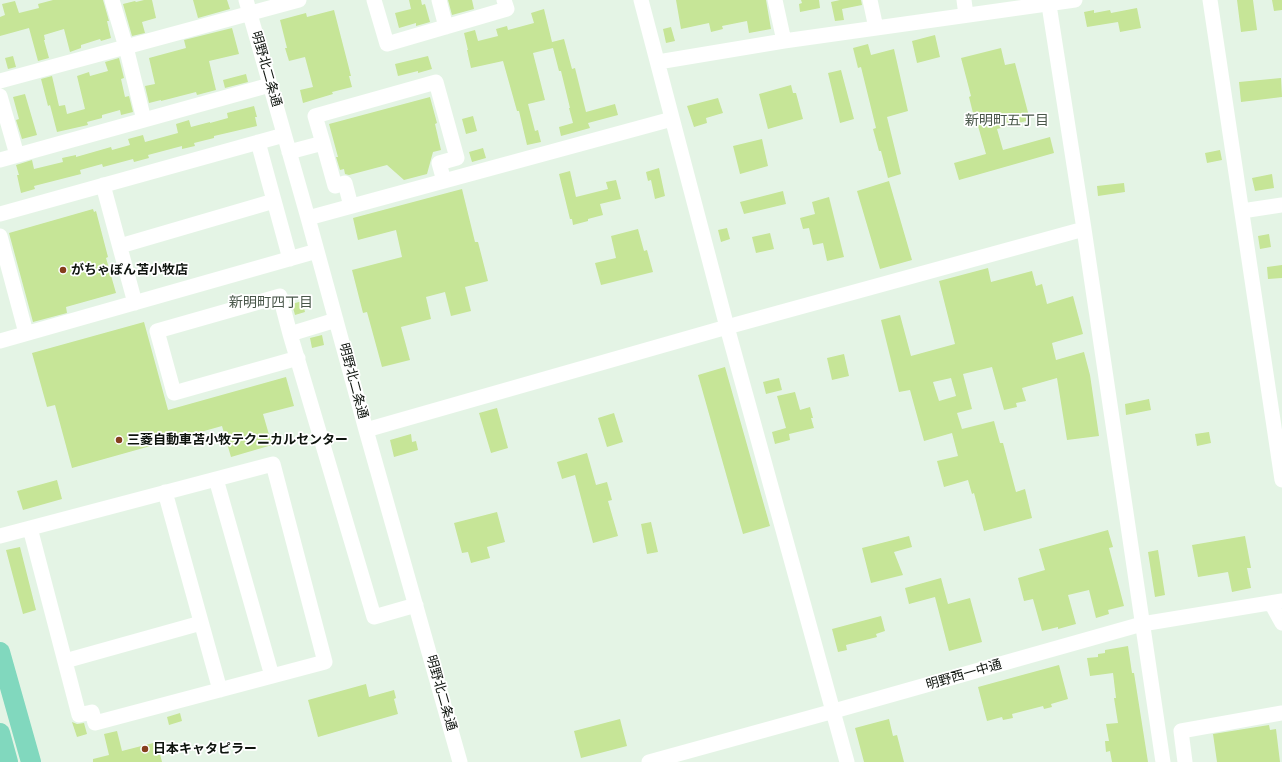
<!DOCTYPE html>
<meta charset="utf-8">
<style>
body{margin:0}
canvas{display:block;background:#e4f4e5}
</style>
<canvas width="1282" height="762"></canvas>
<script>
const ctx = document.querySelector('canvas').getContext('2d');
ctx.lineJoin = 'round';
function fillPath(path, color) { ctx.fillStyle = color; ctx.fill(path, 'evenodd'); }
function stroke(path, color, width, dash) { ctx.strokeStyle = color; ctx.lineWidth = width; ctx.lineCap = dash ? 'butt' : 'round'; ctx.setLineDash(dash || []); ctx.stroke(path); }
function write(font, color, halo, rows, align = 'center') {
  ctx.font = font + ' Bitter,"Noto Sans JP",serif'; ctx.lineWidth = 3.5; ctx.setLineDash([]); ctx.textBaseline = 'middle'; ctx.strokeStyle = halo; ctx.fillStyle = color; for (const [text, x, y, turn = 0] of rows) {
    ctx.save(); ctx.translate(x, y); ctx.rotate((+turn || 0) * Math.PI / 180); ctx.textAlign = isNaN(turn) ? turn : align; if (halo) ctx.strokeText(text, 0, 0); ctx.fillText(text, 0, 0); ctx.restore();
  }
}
const building = new Path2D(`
 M53 0H103L109 21H107L111 38 101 41 100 39 81 45V48L70 52 64 29 44 35 45 40H44L49 58 38 61 29 28 0 36V17L5 15 2 4 15 1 19 13 39 8 38 4Z
 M144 0H152L156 18 142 22 145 33 132 36 123 4 135 1 136 2Z
 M193 0H227L230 9 198 18Z
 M409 0H421L422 5 425 4 430 22 416 26V23L399 28 395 13 411 9Z
 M448 0H472L474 9 452 15Z
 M676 0H766L771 29 749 33 747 21 722 26 723 29 711 32 709 23 681 29Z
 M801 0H819L820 8 800 12 799 4 802 3Z
 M840 0H861L862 5 842 9 844 20 835 21 831 2Z
 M1237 0H1253L1257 30 1241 32Z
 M1272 0H1282V10L1274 11Z
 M1137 8 1141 28 1120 32 1118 22 1087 27 1084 12 1094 10V13L1110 10 1111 13Z
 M544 9 552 42 564 39 572 69 575 68 586 112 615 104 618 115 588 123 590 128 561 136 559 127 573 123 569 108H570L561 71H559L553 48 533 53 545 100 528 104 535 131 538 130 541 142 527 145 519 111H517L503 61 471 68 467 50H468L464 33 475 30 478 41 498 36 496 29 507 26 508 30 534 23 531 13Z
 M334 10 351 76H349L352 87 332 92 333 94 303 103 300 90 313 87 305 57 289 61 285 48H287L280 20 306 13 307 17Z
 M671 27 675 41 666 43 663 29Z
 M232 28 239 54 209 61 216 90 197 95 196 92 161 101V100L149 103 145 86 155 84 149 58 186 48 184 40Z
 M935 35 940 57 917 63 912 41Z
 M868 44 871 55 894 49 908 111 887 117 901 174 888 178 881 151H879L873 129 876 128 861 67 858 68 853 48Z
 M1001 48 1005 65 1015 63 1030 120 997 129 1003 150 1050 137 1054 153 959 180 954 163 986 154 974 112 973 113 969 97 971 96 961 58Z
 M13 56 16 67 8 69 5 58Z
 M428 56 432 69 418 73V71L398 76 395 64Z
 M119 58 124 78 121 79 125 97 129 96 133 112 121 115 120 110 102 115V118L87 122 88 125 57 132 50 105 48 106 41 79 52 76 59 106 65 105 67 114 85 109 77 76 89 72 90 76 108 71 105 62Z
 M841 70 854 119 840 123 828 73Z
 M246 74 248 82 225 88 223 80Z
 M1281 78 1282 97 1241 102 1239 82Z
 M791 85 793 93H796L803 119 768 129 759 94Z
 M25 94 37 135 22 139 16 120 19 119 13 97Z
 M430 97 437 123 435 124 441 150 433 152 427 174 404 180 387 165 349 175 345 174 344 169 340 170 336 157H338L329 124Z
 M718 98 723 113 706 118 707 123 694 127 687 106Z
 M254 106 257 117H255L257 126 214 136V138L194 143 195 146 182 149V146L148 155 149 158 134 162 133 159 103 167 102 164 80 170 81 174 34 186 35 189 21 193 17 175H19L16 165 32 160 34 169 63 162 62 158 76 155V157L111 147 112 150 130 145 128 139 143 135 145 142 178 133 176 124 189 120 191 127 210 122V123L228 118 227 113Z
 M473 116 477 131 466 134 462 119Z
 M762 139 768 166 740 174 733 146Z
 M483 148 486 158 472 162 469 152Z
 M1220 150 1222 160 1207 163 1205 153Z
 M659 168 665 196 655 199 651 180 648 181 646 172Z
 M570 171 576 197 608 189 606 182 616 180 621 199 600 204 603 215 588 219V221L573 225 572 219H570L559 174Z
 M1272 174 1274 188 1255 191 1252 178Z
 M889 181 912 260 880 269 857 191Z
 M1124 183 1125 192 1098 196 1097 186Z
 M462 189 475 242H478L488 281 465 287 471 311 451 316 445 292 426 297 431 319 401 327 410 360 382 367 367 312 363 313 352 270 402 257 396 230 358 240 353 218Z
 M783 191 786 204 744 214 740 202Z
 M829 197 844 257 827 261 823 243 813 245 809 228 803 229 800 218 815 214 812 202Z
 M93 209 94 212 96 211 108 257 106 258 116 293 66 307 67 313 33 322 9 233Z
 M727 228 730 239 721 242 718 230Z
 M638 229 644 251 647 250 653 272 601 285 595 263 616 258 611 236Z
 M770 233 774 249 756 253 752 237Z
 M1269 234 1271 247 1260 249 1258 236Z
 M1282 265V278L1268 279 1267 267Z
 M988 268 991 282 1032 271 1036 286 1042 284 1047 304 1073 296 1083 334 1052 343 1056 360 1084 352 1090 375 1099 436 1067 440 1057 378 1022 388 1026 401 1016 403 1017 407 1004 410 992 367 963 374 972 409 957 413 962 429 994 421 1000 443H1003L1016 492 1025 489 1032 518 984 531 974 493 972 494 968 480 944 487 937 461 958 456 952 433 924 441 910 390 899 392 881 320 900 315 911 356 955 344 939 281ZM951 378 956 396 939 401 933 382Z
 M302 301 305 312 295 315 292 304Z
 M144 322 168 410 286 377 294 406 263 414 272 445 231 457 222 426 72 468 55 405 47 407 32 353Z
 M322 335 324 345 312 348 310 338Z
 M844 354 849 376 832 380 827 358Z
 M725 367 770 526 743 534 698 375Z
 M779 378 782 390 766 394 763 382Z
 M795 392 800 410 810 407 813 418H811L814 428 789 434 790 440 775 444 772 432 786 428 777 396Z
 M1149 399 1151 410 1126 415 1125 404Z
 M497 408 508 448 491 453 479 413Z
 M614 413 623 442 607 447 598 418Z
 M1209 432 1211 443 1197 446 1195 434Z
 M411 434 412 442 416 441 418 450 394 457 390 440Z
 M587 453 596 485 607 482 612 500 608 501 618 536 593 543 575 475 562 479 557 462Z
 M57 480 62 499 23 510 17 491Z
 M497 512 505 542 487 547 490 558 471 563 468 552 462 553 454 523Z
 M651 522 658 552 647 554 641 524Z
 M1108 530 1113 547 1109 548 1124 606 1108 610 1109 614 1096 618 1089 590 1068 595 1076 624 1058 629V627L1042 631 1033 599 1024 601 1018 578 1045 570 1039 549Z
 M909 536 912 547 894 552 903 575 871 583 862 548Z
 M1245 536 1251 568H1247L1251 588 1232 592 1228 572 1198 577 1192 545Z
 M20 547 36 610 23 614 6 550Z
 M1158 550 1165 595 1155 597 1148 552Z
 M941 578 948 604 970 598 982 642 949 651 935 597 909 604 905 588Z
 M881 616 885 631 876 634 877 637 846 645 847 650 838 652 832 629Z
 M1128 646 1132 673H1134L1148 762H1112L1110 751 1106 752 1105 741H1109L1106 724 1118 723 1114 698H1116L1113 673 1090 676 1087 658 1098 657V654L1105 653V650Z
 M1059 665 1068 699 1051 704 1052 707 1044 709 1043 706 1012 714 1013 718 1003 720 1002 717 987 721 978 687Z
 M366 684 369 697 394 690 396 698 394 699 398 714 318 737 308 700Z
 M180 713 182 721 169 725 167 717Z
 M620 719 627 746 581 758 574 731Z
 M889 719 893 736 897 735 904 762H864L855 728Z
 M72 722 77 724 84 723 87 734 77 737Z
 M1269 725 1270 730 1276 729 1280 762H1217L1213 734Z
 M117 731 122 751 157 742 162 762H93V759L109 755 104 734Z`);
const minor = new Path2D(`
 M112 0 126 47 144 120
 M246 0 308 218 366 430 460 762
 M374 0 387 44 507 9 504 0
 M439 0 446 27
 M641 0 727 327 847 762
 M775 0 784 41
 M870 0 876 28
 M964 0 966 15
 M1210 0 1282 480
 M1049 5 1084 229 1163 762
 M658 62 784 41 1075 0
 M0 81 299 0
 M0 96 17 155
 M258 142 290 259
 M323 143 335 186 345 183 351 206
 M289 152 323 143 315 116 436 82 457 158 439 163 444 181
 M0 160 270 85
 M103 185 135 303
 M1242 211 1282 205
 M0 214 284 135
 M308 218 672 119
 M0 236 26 333
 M120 246 274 201
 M336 320 290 334 374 617 416 605
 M290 334 280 296 157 331 174 393 298 358
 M0 341 317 251
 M366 430 727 327 1084 229
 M216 479 272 676
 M165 492 220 690
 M0 536 273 464 325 662 95 723 92 712 79 715 30 528
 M1271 603 1282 623
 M65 661 201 623
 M649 762 834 711 1142 624 1282 601
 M1185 762 1181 731 1282 713`);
const major = new Path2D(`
 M0 652 31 762
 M0 733 8 762`);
const markers = [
 [63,270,4,"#853e1d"],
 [119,440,4,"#853e1d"],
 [145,749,4,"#853e1d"]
];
const streetNames = [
 ["明野北二条通",266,69,74],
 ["明野北二条通",353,381,75],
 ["明野西一中通",964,675,-16],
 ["明野北二条通",441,693,74]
];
const poiNames = [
 ["がちゃぽん苫小牧店",71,270],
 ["三菱自動車苫小牧テクニカルセンター",127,440],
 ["日本キャタピラー",153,749]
];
const neighbourhoodNames = [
 ["新明町五丁目",1007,121],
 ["新明町四丁目",271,303]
];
fillPath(building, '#c6e597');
stroke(minor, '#fff', 15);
stroke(major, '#81d8be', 20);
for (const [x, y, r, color] of markers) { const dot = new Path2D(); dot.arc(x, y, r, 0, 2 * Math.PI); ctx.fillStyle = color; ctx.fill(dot); stroke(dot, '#fff', 1.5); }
write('13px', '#0e140e', '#fff', streetNames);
write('bold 13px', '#0e140e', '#fff', poiNames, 'left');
write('14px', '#49574a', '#fff', neighbourhoodNames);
</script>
